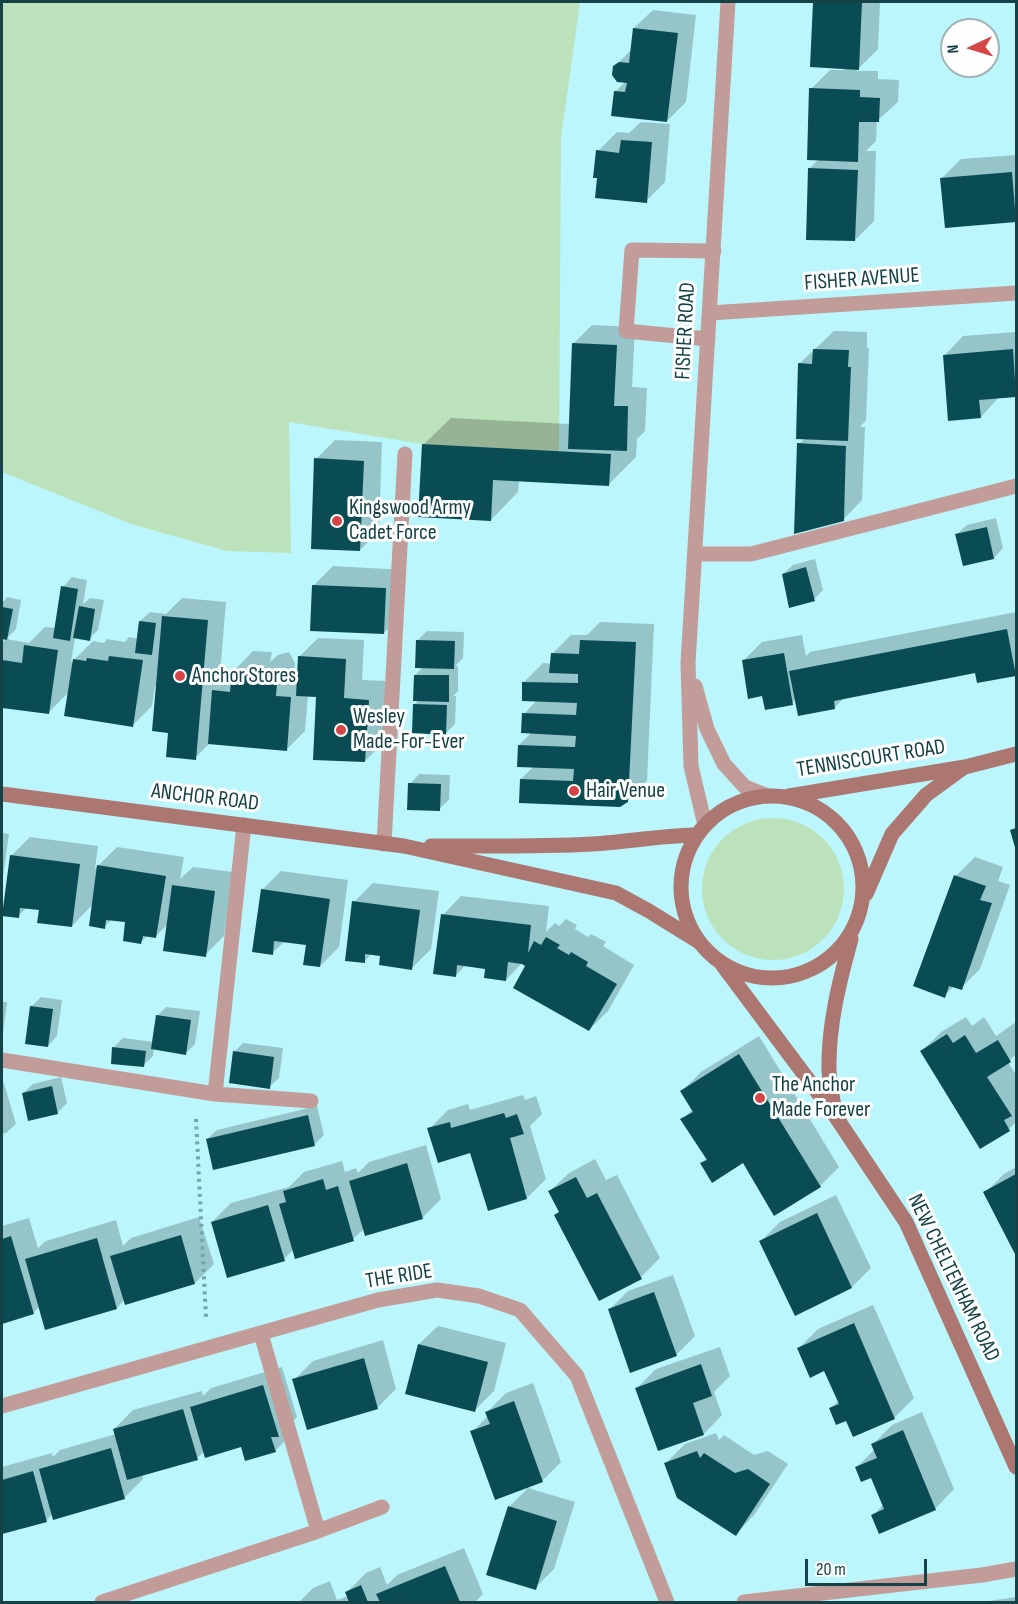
<!DOCTYPE html>
<style>
body{margin:0}
#map{position:relative;width:1018px;height:1604px;overflow:hidden;background:#bbf6fc;font-family:"Sofia Sans Condensed",sans-serif}
canvas{display:block}
.frame{position:absolute;inset:0;border:3px solid #144247;pointer-events:none}
.north{position:absolute;left:940px;top:18px;width:60px;height:60px;box-sizing:border-box;background:#fff;border:2px solid #a1b3b5;border-radius:50%;rotate:266deg;font-size:16px;font-weight:700;line-height:24px;text-align:center;color:#144247}
.north::after{content:'';display:block;margin:auto;width:21px;height:27px;background:#d54545;clip-path:polygon(50% 0,100% 100%,50% 72%,0 100%)}
.scale{position:absolute;left:805px;top:1559px;width:122px;height:27px;box-sizing:border-box;border:3px solid #144247;border-top:0;padding-left:8px;font-size:18px;line-height:21px;white-space:nowrap;color:#144247;-webkit-text-stroke:4px #fff;paint-order:stroke}
</style>
<div id="map">
<canvas width="1018" height="1604"></canvas>
<div class="frame"></div>
<div class="north">N</div>
<div class="scale">20 m</div>
</div>
<script>
const ctx = document.querySelector('canvas').getContext('2d');
ctx.lineJoin = 'round';
function fillPath(path, color) { ctx.fillStyle = color; ctx.fill(path, 'evenodd'); }
function stroke(path, color, width, dash) { ctx.strokeStyle = color; ctx.lineWidth = width; ctx.lineCap = dash ? 'butt' : 'round'; ctx.setLineDash(dash || []); ctx.stroke(path); }
function write(font, color, halo, rows, align = 'center') {
  ctx.font = font + ' "Sofia Sans Condensed",sans-serif'; ctx.lineWidth = 6; ctx.setLineDash([]); ctx.textBaseline = 'middle'; ctx.strokeStyle = halo; ctx.fillStyle = color; for (const [text, x, y, turn = 0] of rows) {
    ctx.save(); ctx.translate(x, y); ctx.rotate((+turn || 0) * Math.PI / 180); ctx.textAlign = isNaN(turn) ? turn : align; if (halo) ctx.strokeText(text, 0, 0); ctx.fillText(text, 0, 0); ctx.restore();
  }
}
const green = new Path2D(`
 M2 2H580L561 138 559 452 422 444 289 422 291 553 227 551 131 524 2 472Z
 M702 889a71 71 0 1 1 142 0a71 71 0 1 1-142 0Z`);
const shadow = new Path2D(`
 M815 2H880L878 49 856 71H878V79L899 80 898 102 877 121 876 141 866 151H876L874 221 855 240 810 168 819 159 811 89 830 70H845V68L811 66Z
 M653 10 696 15 686 102 667 121 615 92 626 81 614 67 632 49 634 28Z
 M641 122 670 124 665 182 646 201 598 177V151L617 132 629 133Z
 M1016 155V220L942 178 961 159Z
 M592 325 635 327 632 387 647 388 645 431 637 439 636 457 608 485 519 480 518 492 491 520 423 445 451 418 570 424 573 344Z
 M834 331 867 332V348H869L866 420 860 427H865L862 500 843 520 799 444 805 438 799 364Z
 M1016 332V395L999 397 981 417 945 355 963 336Z
 M1016 430V455L1015 432Z
 M335 440 382 442 379 531 360 550 316 459Z
 M996 518 1003 548 994 558 964 565 957 534 967 525Z
 M815 559 823 590 814 599 783 574 793 565Z
 M333 566 405 570 403 614 384 633 314 585Z
 M72 577 87 580 83 604 90 598 104 600 98 630 89 639 75 637 71 663 93 641 104 643 107 639 125 642 129 637 138 639 140 621 150 612 166 614 182 598 226 602 219 686 253 651 272 652 270 662 278 655 289 652 295 663 294 678H298L299 657 318 638 364 640 362 680 387 681 384 742 365 761 318 696 308 695 305 731 286 750 210 743 195 758 169 731 157 687 155 686 152 706 133 725 69 692 48 713 2 706V643L6 639 2 638V603L7 597 21 600 16 629 6 639 29 643 45 627 56 628 63 587Z
 M1016 612V673L1015 675 976 672 845 697 834 708 796 699 792 703 764 694 743 661 762 642 802 635 806 656 810 652Z
 M600 622 654 624 647 781 627 800 521 779 534 766 519 745 532 732 524 714 537 700 524 682 543 663 552 664V654L571 635H587Z
 M427 631 464 632 463 658 455 666H458V691L453 696H456L455 724 446 733 414 705 419 700 415 675 424 666 417 641Z
 M419 774 450 775 449 800 439 809 410 784Z
 M2 833 9 834 2 884Z
 M30 837 98 846 95 869 117 847 184 857 180 879 193 867 233 872 224 936 205 955 169 923 156 936 148 935 141 942 127 921 112 919 104 927 93 904 72 926 40 909 27 907 18 916 11 856Z
 M975 857 1003 867 998 881 1010 885 980 969 961 988 954 986 944 996 956 876Z
 M281 871 348 880 339 947 320 966 308 944 285 941 272 953 262 890Z
 M373 883 439 891 431 949 412 968 382 955 372 953 364 962 354 902Z
 M461 896 549 906 546 932 555 923 559 926 566 919 577 925 575 929 588 937 591 934 606 942 603 946 634 965 608 1011 589 1030 528 965 522 963 506 980 487 968 466 965 455 976 443 915Z
 M41 997 62 1000 57 1036 48 1046 31 1007Z
 M2 1002H7L2 1041Z
 M166 1007 200 1011 195 1044 186 1053 154 1048 153 1056 143 1066 114 1047 123 1038 154 1042 157 1016Z
 M966 1017 972 1026 984 1017 996 1036 1016 1022V1054L1008 1062 1016 1075V1122L1009 1129 922 1051 941 1032Z
 M759 1036 839 1167 820 1186 743 1161 701 1163 707 1158 682 1120 693 1109 682 1091 701 1072Z
 M243 1043 283 1048 279 1078 269 1087 234 1052Z
 M2 1077 16 1124 6 1133 2 1134Z
 M61 1077 67 1103 58 1112 23 1093 33 1084Z
 M523 1095 525 1100 536 1096 542 1114 530 1126 546 1179 527 1198 471 1151 429 1129 448 1110 468 1104 470 1110Z
 M317 1106 324 1135 314 1145 207 1139 217 1130Z
 M426 1145 441 1199 422 1218 364 1229 353 1239 294 1249 284 1259 212 1222 231 1203 289 1187 304 1172 342 1161 345 1172 356 1168 358 1173 369 1162Z
 M595 1159 606 1180 617 1175 660 1258 641 1277 560 1211 550 1191 569 1173Z
 M1016 1167V1251L985 1193 1004 1174Z
 M836 1195 871 1268 852 1287 796 1314 761 1241 780 1222Z
 M199 1217 214 1264 195 1283 126 1303 125 1299 117 1308 40 1306 33 1313 2 1322V1226L29 1218 38 1248 46 1241 116 1220 123 1246 131 1238Z
 M673 1275 695 1336 676 1355 609 1310 628 1291Z
 M873 1305 914 1398 895 1417 854 1435 847 1419 831 1408 839 1400 825 1369 799 1348 818 1329Z
 M438 1326 506 1343 494 1391 475 1410 419 1344Z
 M383 1340 396 1389 377 1408 294 1380 313 1361Z
 M720 1347 730 1376 714 1392 722 1415 704 1434 659 1449 637 1388 656 1369Z
 M282 1367 297 1417 291 1423 294 1432 275 1451 242 1445 205 1451 197 1458 142 1474 143 1479 124 1498 53 1513 46 1521 2 1533V1467L52 1453 53 1457 60 1450 116 1434 114 1429 133 1410 202 1391 203 1396 211 1388Z
 M533 1383 561 1462 542 1481 472 1432 488 1416 487 1412 506 1393Z
 M922 1412 954 1489 936 1508 880 1532 873 1515 884 1504 871 1476 857 1467 875 1449 873 1444 892 1425Z
 M716 1433 719 1440 724 1435 754 1455 768 1451 788 1464 754 1515 736 1534 666 1463 685 1444Z
 M528 1488 575 1502 554 1569 535 1588 509 1507Z
 M464 1548 483 1594 475 1602H299L313 1588 330 1581 337 1600 348 1596 347 1592 366 1573 380 1567 387 1585 397 1575Z
 M1016 1597V1602H982Z`);
const building = new Path2D(`
 M813 2H862L859 70 810 67Z
 M633 28 678 33 667 122 611 116 614 91 625 92 627 83 617 82 612 75 613 66 619 62 629 63Z
 M809 88 860 90V97L880 98 879 122H859L858 162 807 160Z
 M621 140 652 142 647 203 595 198 597 178H593L596 150 619 153Z
 M808 168 858 170 855 241 806 240Z
 M1012 172 1016 222 945 228 940 178Z
 M572 343 617 345 614 406H628L627 451 568 449Z
 M813 349 849 350 848 367H851L848 441 796 439 798 363 812 364Z
 M1013 349 1016 397 979 400 981 418 948 421 943 355Z
 M797 443 846 446 845 481 844 521 794 534Z
 M422 444 611 454 609 486 493 480 491 521 418 517Z
 M314 458 364 461 360 551 311 549Z
 M987 527 994 559 963 566 955 534Z
 M806 567 815 601 789 608 782 574Z
 M312 585 386 588 384 634 310 631Z
 M61 586 78 589 70 641 53 638Z
 M79 606 95 609 90 641 73 638Z
 M2 607 13 609 7 640 2 639Z
 M162 616 208 620 196 760 166 757 168 733 152 731Z
 M139 621 156 623 152 655 135 653Z
 M1007 629 1016 676 977 683 975 673 834 701 835 709 798 716 789 671Z
 M416 640 455 641 454 669 415 668Z
 M580 640 636 642 628 802 620 807 519 803 520 779 573 781 574 769 517 767 518 745 575 747 576 736 521 733 522 713 576 715 577 703 522 701V682L578 683V674L549 673 551 653 579 654Z
 M24 645 58 650 49 714 2 708V660L22 663Z
 M784 653 793 705 765 710 762 696 748 699 742 660Z
 M109 656 143 660 133 727 64 716 73 659 86 661 87 658 108 661Z
 M298 656 346 659 344 698 369 700 365 762 313 760 316 697 296 696Z
 M232 669 253 671 252 681 257 674 270 670 275 676 277 683 276 696 291 697 287 751 208 744 212 690 230 692Z
 M414 675H449V702L413 701Z
 M413 704 447 705 446 735 412 733Z
 M408 783 441 784 440 811 407 810Z
 M1016 828V851L1010 830Z
 M10 855 80 864 72 927 37 923 39 910 20 908 19 918 2 916Z
 M97 865 166 876 156 938 143 936 141 944 123 941 125 922 106 920 105 929 89 926Z
 M954 875 986 886 980 900 992 903 962 990 949 986 945 998 913 986Z
 M172 885 215 891 206 957 163 951Z
 M261 889 330 899 320 967 303 965 306 945 274 941 273 955 252 952Z
 M352 901 420 910 412 970 379 965 380 956 365 954V963L345 961Z
 M441 914 531 925 528 953 534 941 541 945 546 937 560 945 557 948 569 955 571 952 588 962 586 966 617 984 589 1031 513 988 525 966 522 964 508 962 506 981 484 978 485 969 457 965 456 977 433 974Z
 M30 1006 53 1009 48 1047 25 1044Z
 M156 1015 191 1020 186 1055 151 1049Z
 M947 1034 953 1043 965 1035 976 1053 998 1040 1011 1062 987 1077 1012 1116 1004 1120 1010 1131 980 1149 920 1051Z
 M112 1047 146 1051 144 1067 111 1064Z
 M233 1051 274 1057 270 1089 229 1083Z
 M739 1054 821 1187 774 1216 743 1163 712 1183 700 1163 707 1160 680 1119 693 1112 680 1091Z
 M52 1086 58 1114 28 1121 22 1093Z
 M504 1113 506 1118 517 1114 524 1134 510 1138 527 1199 488 1211 470 1153 438 1163 427 1128 450 1122 451 1128Z
 M308 1115 315 1146 213 1170 206 1139Z
 M407 1163 423 1219 365 1236 349 1181Z
 M1016 1174V1256L983 1192Z
 M576 1177 587 1198 597 1193 642 1279 599 1301 554 1215 559 1212 548 1191Z
 M323 1179 326 1190 338 1186 354 1241 295 1259 279 1204 286 1202 283 1191Z
 M268 1205 285 1261 227 1278 211 1222Z
 M817 1213 852 1288 795 1316 759 1241Z
 M181 1235 195 1284 125 1305 110 1256Z
 M11 1236 34 1314 2 1324V1239Z
 M97 1238 117 1309 45 1330 25 1259Z
 M654 1292 677 1356 630 1373 608 1309Z
 M854 1323 895 1419 853 1437 846 1421 836 1425 829 1408 839 1404 824 1371 810 1378 797 1348Z
 M418 1344 488 1362 475 1412 405 1394Z
 M364 1358 378 1409 307 1430 292 1379Z
 M701 1364 712 1396 693 1403 704 1435 658 1451 635 1388Z
 M263 1385 279 1437H271L276 1452 245 1461 241 1447 205 1458 190 1407Z
 M514 1401 543 1482 495 1500 470 1431 490 1424 485 1412Z
 M183 1409 198 1460 127 1480 113 1429Z
 M903 1430 936 1510 879 1534 871 1515 884 1509 871 1478 861 1482 855 1467 877 1458 871 1444Z
 M111 1448 125 1499 53 1520 39 1469Z
 M697 1451 700 1458 704 1453 735 1473 748 1469 770 1484 736 1536 677 1498 664 1463Z
 M33 1471 47 1522 2 1534V1480Z
 M508 1506 557 1521 536 1590 486 1575Z
 M445 1566 460 1602H380L376 1594Z
 M361 1585 368 1602H349L345 1592Z`);
const path = new Path2D(`
 M196 1119 206 1318`);
const lane = new Path2D(`
 M708 339 626 331 632 250 714 251
 M696 554H751L1016 486
 M384 844 405 454
 M2 1060 215 1094 311 1101
 M215 1094 244 825
 M261 1334 318 1531
 M102 1602 318 1531 382 1507`);
const street = new Path2D(`
 M710 313 1016 293
 M695 686 707 729 724 764 745 787 768 796
 M704 821 691 766 688 663 728 2
 M2 1406 378 1300 437 1290 479 1296 520 1310 577 1376 667 1602
 M744 1602 982 1575 1016 1569`);
const secondary = new Path2D(`
 M2 794 404 846 616 893 649 911 699 942
 M681 887a91 91 0 1 1 182 0a91 91 0 1 1-182 0Z
 M789 796 965 767 1016 754
 M431 846C485 846 538 847 592 844 626 842 659 836 693 835
 M866 894 892 834 926 795 963 768
 M721 963 836 1117 906 1222 1016 1467
 M835 1113C833 1099 830 1085 829 1071 828 1026 839 983 851 939`);
const markers = [
 [337,521,6,"#d54545"],
 [180,676,6,"#d54545"],
 [341,730,6,"#d54545"],
 [574,791,6,"#d54545"],
 [760,1098,6,"#d54545"]
];
const streetNames = [
 ["FISHER AVENUE",862,280,-4],
 ["FISHER ROAD",686,331,-87],
 ["TENNISCOURT ROAD",871,759,-9],
 ["ANCHOR ROAD",205,798,7],
 ["THE RIDE",399,1277,-9],
 ["NEW CHELTENHAM ROAD",953,1278,64]
];
const poiNames = [
 ["Kingswood Army",349,508],
 ["Cadet Force",349,533],
 ["Anchor Stores",192,676],
 ["Wesley",353,717],
 ["Made-For-Ever",353,742],
 ["Hair Venue",586,791],
 ["The Anchor",772,1085],
 ["Made Forever",772,1110]
];
fillPath(green, '#bce2bb');
fillPath(shadow, '#0003');
fillPath(building, '#0a4c53');
stroke(path, '#71a6ab', 4, [3, 4.5]);
stroke(lane, '#c29c98', 15);
stroke(street, '#c29c98', 15);
stroke(secondary, '#ac7671', 15);
for (const [x, y, r, color] of markers) { const dot = new Path2D(); dot.arc(x, y, r, 0, 2 * Math.PI); ctx.fillStyle = color; ctx.fill(dot); stroke(dot, '#fff', 2); }
write('22px', '#144247', '#fff', streetNames);
write('22px', '#144247', '#fff', poiNames, 'left');
</script>
